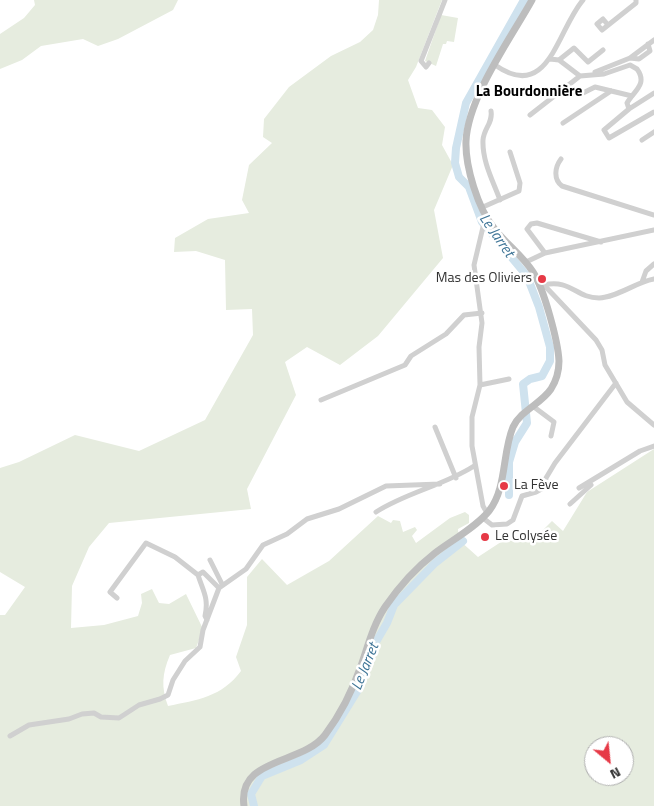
<!DOCTYPE html>
<meta charset="utf-8">
<style>
body{margin:0}
#map{position:relative;width:654px;height:806px;overflow:hidden;background:#fff;font-family:"Titillium Web",sans-serif}
canvas{display:block}
.north{position:absolute;left:584px;top:736px;width:50px;height:50px;box-sizing:border-box;background:#fff;border:1px solid #adadad;border-radius:50%;rotate:152deg;font-size:14px;font-weight:700;line-height:20px;text-align:center;color:#333}
.north::after{content:'';display:block;margin:auto;width:18px;height:22px;background:#e63946;clip-path:polygon(50% 0,100% 100%,50% 72%,0 100%)}
</style>
<div id="map">
<canvas width="654" height="806"></canvas>
<div class="north">N</div>
</div>
<script>
const ctx = document.querySelector('canvas').getContext('2d');
ctx.lineJoin = 'round';
function fillPath(path, color) { ctx.fillStyle = color; ctx.fill(path, 'evenodd'); }
function stroke(path, color, width, dash) { ctx.strokeStyle = color; ctx.lineWidth = width; ctx.lineCap = dash ? 'butt' : 'round'; ctx.setLineDash(dash || []); ctx.stroke(path); }
function write(font, color, halo, rows, align = 'center') {
  ctx.font = font + ' "Titillium Web",sans-serif'; ctx.lineWidth = 5; ctx.setLineDash([]); ctx.textBaseline = 'middle'; ctx.strokeStyle = halo; ctx.fillStyle = color; for (const [text, x, y, turn = 0] of rows) {
    ctx.save(); ctx.translate(x, y); ctx.rotate((+turn || 0) * Math.PI / 180); ctx.textAlign = isNaN(turn) ? turn : align; if (halo) ctx.strokeText(text, 0, 0); ctx.fillText(text, 0, 0); ctx.restore();
  }
}
const green = new Path2D(`
 M34 0H178L173 10 118 39 98 46 83 39 41 46 22 60 0 69V34L24 18 35 5Z
 M379 0H442L416 67 408 80 418 108 432 110 445 127 442 145 453 165 434 210 443 258 378 336 340 365 307 347 285 362 296 395 247 489 251 509 109 523 89 547 72 586 71 628 104 625 138 616 142 603 141 594 152 589 159 603 169 604 186 594 203 629 196 648 170 655C162 674 161 687 168 706 197 700 222 697 241 671L236 657 247 625V577L262 559 287 585 329 561 378 516 391 523 393 520 400 521 403 532 415 527 417 530 412 536 416 543 450 518 465 512 469 515V523L458 529 459 540 478 557 504 540 513 541 522 532 536 537 552 521 563 531 587 492 654 449V806H0V615H5L25 587 0 572V468L19 462 75 435 139 451 205 420 253 335 252 309 226 310 225 260 196 251 174 252 175 238 208 219 249 213 242 200 249 165 272 143 263 137 264 119 289 87 331 56 360 42 373 30 378 15ZM594 746H624V776H594Z
 M441 15 458 18 454 42 447 41 446 44H443L436 66 425 61Z`);
const river = new Path2D(`
 M509 495V462L515 442 527 423 523 384 530 379 542 376 550 361V347L539 307 527 276 482 222 469 187 459 177 455 163 456 148 466 103 524 0
 M254 806 251 794 262 776 301 760 324 745 358 690 373 647 387 623 394 605 435 563 463 541`);
const minor = new Path2D(`
 M608 25 603 19 597 24 602 30 636 3V0
 M630 58 639 59 650 51 648 44
 M550 59 559 60 580 76 604 74 630 65 637 69C648 84 634 91 627 103L629 109 604 130 609 138 654 112
 M559 60 574 48 588 62 603 50
 M429 63 426 67 421 61 445 0
 M495 65C549 103 557 30 583 0
 M595 72 630 58 654 40
 M583 93 595 87 632 96
 M629 109 654 93
 M491 111C493 123 484 128 483 140 482 161 493 181 500 200
 M530 115 580 76
 M563 123 611 91
 M642 140 654 132
 M561 159C555 167 553 179 562 186L654 215
 M483 207 519 191 520 183 510 152
 M545 253 527 229 531 224 537 223 601 242
 M526 262 545 253 654 230
 M642 282 646 271 654 264
 M544 285C571 279 576 298 599 298 616 298 636 282 654 279
 M540 286 544 285 596 340 602 350 605 365 627 402 654 425
 M480 385 509 379
 M321 400 405 365 411 356 446 334 464 315 482 313
 M534 407 554 422 551 436
 M435 427 456 478
 M579 488 640 451 654 446
 M570 504 591 485
 M376 512C407 492 443 486 474 466
 M487 513 483 506 472 446V417L480 385 479 347 482 323 474 265 483 227 489 220
 M483 518 492 525 507 524 513 520 522 496 536 492 545 487 546 478 555 463 616 383
 M210 560 222 584
 M117 598 110 592 146 543 175 557 198 575
 M207 620 205 616C209 598 203 591 198 575L203 572 219 588
 M10 736 29 725 69 719 82 714 94 713 101 717 119 718 139 705 160 699 168 695 173 680 185 661 200 647 203 630 219 588 246 569 263 545 287 534 307 519 339 509 386 486 440 484`);
const secondary = new Path2D(`
 M244 806C237 757 302 765 325 735 340 715 353 689 361 666 368 646 373 625 385 607 398 588 417 567 435 553 452 540 475 528 489 511 507 488 502 453 513 427 521 410 541 404 551 389 556 381 559 370 559 361 558 341 544 289 533 272 522 255 506 244 494 228 478 209 465 166 466 141 468 97 511 38 532 0`);
const markers = [
 [542,279,5,"#e63946"],
 [504,486,5,"#e63946"],
 [485,537,5,"#e63946"]
];
const poiNames = [
 ["Mas des Oliviers",532,279,"right"],
 ["La Fève",514,486],
 ["Le Colysée",495,537]
];
const neighbourhoodNames = [
 ["La Bourdonnière",529,92]
];
const waterNames = [
 ["Le Jarret",496,236,55],
 ["Le Jarret",366,667,-68]
];
fillPath(green, '#e6ecdf');
stroke(river, '#cfe2ee', 8);
stroke(minor, '#d0d0d0', 5);
stroke(secondary, '#bdbdbd', 7);
for (const [x, y, r, color] of markers) { const dot = new Path2D(); dot.arc(x, y, r, 0, 2 * Math.PI); ctx.fillStyle = color; ctx.fill(dot); stroke(dot, '#fff', 2); }
write('14px', '#333', '#fff', poiNames, 'left');
write('bold 15px', '#000', '#fff', neighbourhoodNames);
write('italic 15px', '#3f7597', '#fff', waterNames);
</script>
